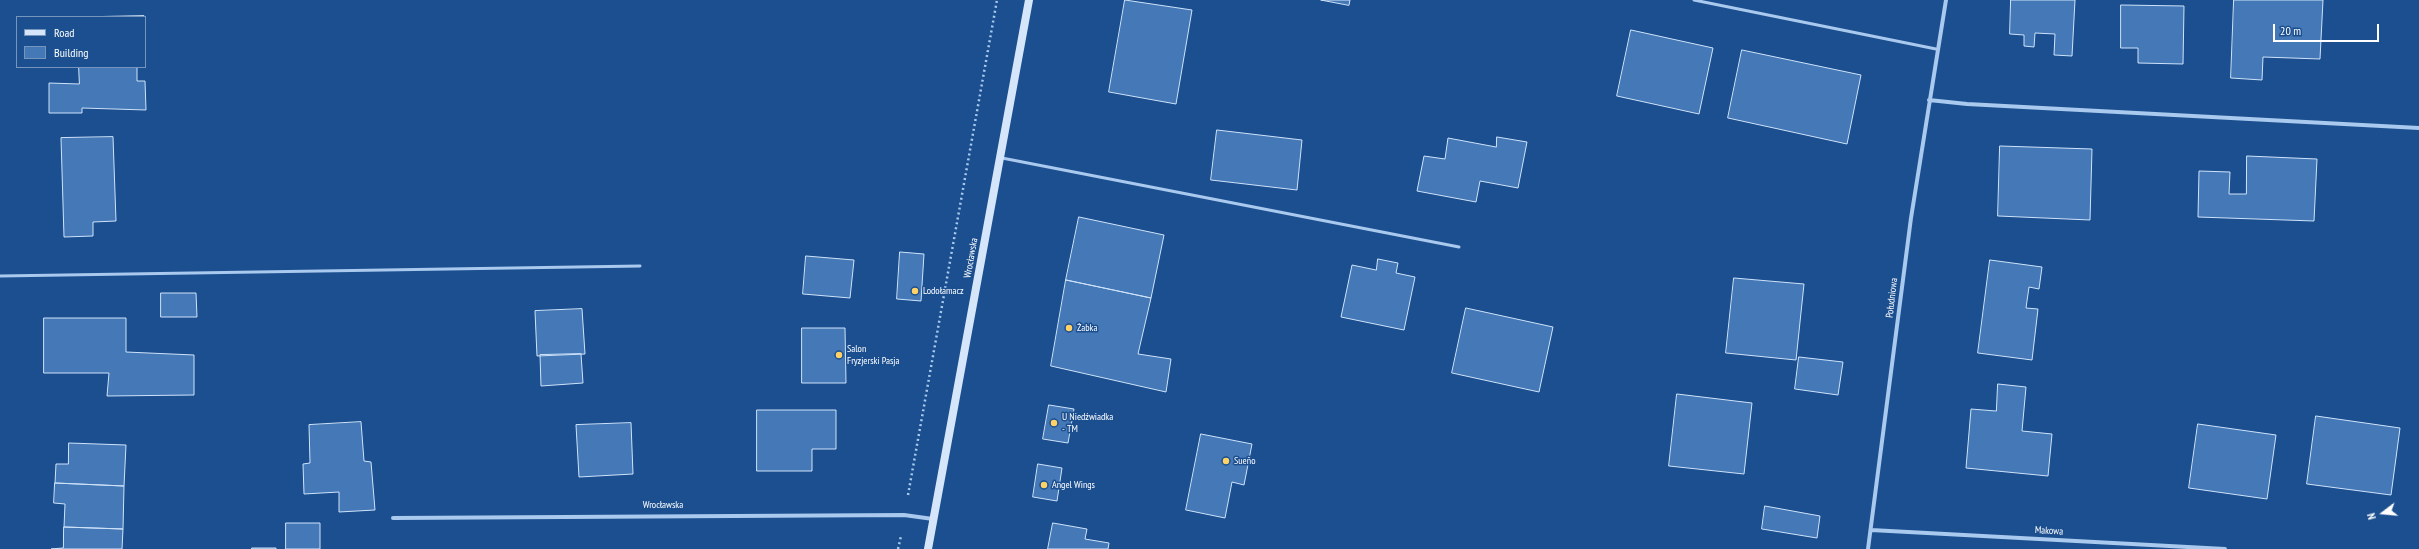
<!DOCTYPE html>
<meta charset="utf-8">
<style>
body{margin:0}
#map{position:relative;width:2419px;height:549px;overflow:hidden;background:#1b4f8f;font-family:"PT Sans Narrow",sans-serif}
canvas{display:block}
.legend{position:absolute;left:16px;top:16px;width:130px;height:52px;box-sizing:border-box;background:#1b4f8f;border:1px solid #7695bc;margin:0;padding:5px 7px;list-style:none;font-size:12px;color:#fff}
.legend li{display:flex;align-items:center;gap:8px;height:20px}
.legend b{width:20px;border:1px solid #7695bc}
.north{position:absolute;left:2363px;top:493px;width:40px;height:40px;-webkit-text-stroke:3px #1b4f8f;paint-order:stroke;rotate:254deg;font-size:11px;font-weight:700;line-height:16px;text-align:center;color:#fff}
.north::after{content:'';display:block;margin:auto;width:14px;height:18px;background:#fff;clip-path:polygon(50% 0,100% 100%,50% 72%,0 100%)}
.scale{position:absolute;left:2273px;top:24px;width:106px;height:18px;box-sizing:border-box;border:2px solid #fff;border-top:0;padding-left:5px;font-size:12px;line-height:14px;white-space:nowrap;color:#fff;-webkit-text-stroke:3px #1b4f8f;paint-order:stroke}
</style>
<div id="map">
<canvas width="2419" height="549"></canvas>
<ul class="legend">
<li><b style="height:5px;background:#d6e6fa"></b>Road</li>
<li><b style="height:11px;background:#4478b7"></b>Building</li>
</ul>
<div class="north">N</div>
<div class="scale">20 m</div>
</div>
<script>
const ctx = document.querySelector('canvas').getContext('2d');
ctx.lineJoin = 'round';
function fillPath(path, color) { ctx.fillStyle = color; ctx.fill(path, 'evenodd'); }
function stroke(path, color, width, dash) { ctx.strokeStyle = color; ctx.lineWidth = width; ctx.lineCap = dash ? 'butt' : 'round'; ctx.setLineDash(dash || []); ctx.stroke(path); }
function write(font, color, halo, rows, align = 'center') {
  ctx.font = font + ' "PT Sans Narrow",sans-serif'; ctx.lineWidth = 3; ctx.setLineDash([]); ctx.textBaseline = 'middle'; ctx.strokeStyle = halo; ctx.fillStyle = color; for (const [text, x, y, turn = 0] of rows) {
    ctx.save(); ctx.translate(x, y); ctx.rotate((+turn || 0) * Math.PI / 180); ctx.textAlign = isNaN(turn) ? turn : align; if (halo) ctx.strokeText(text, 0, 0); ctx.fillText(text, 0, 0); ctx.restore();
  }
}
const building = new Path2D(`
 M1125 0 1192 10 1176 104 1109 92Z
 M1321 0H1350L1349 5Z
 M2011 0H2075L2072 56 2054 55 2055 34 2035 33 2034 47 2024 46V35L2010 34Z
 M2234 0H2323L2320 59 2263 57 2262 80 2231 78Z
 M2121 5 2184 6 2183 64 2138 63V48H2121Z
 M144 16V17H79Z
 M1631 30 1713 48 1699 114 1617 96Z
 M1742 50 1861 75 1847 144 1728 118Z
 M79 67H137V81H145L146 110 82 108V113H49V83L79 84Z
 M1217 130 1302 140 1297 190 1211 180Z
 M113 137 116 221 93 222V236L64 237 61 138Z
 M1497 137 1527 142 1518 188 1480 181 1476 202 1417 191 1424 156 1445 159 1448 138 1496 147Z
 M2000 146 2092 149 2090 220 1998 216Z
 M2247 156 2317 159 2314 221 2198 217 2199 171 2230 172 2229 194H2246Z
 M1079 217 1164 235 1151 298 1066 280Z
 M900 252 924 254 921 301 897 299Z
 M806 256 854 260 850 298 803 294Z
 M1378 259 1398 263 1396 273 1415 277 1404 330 1341 317 1352 265 1376 270Z
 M1990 260 2042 267 2039 289 2029 287 2026 308 2038 309 2032 360 1978 353Z
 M1734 278 1804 284 1796 360 1726 353Z
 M1066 280 1151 298 1138 354 1171 359 1166 392 1051 366Z
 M161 293H196L197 317H161Z
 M1466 308 1553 327 1539 392 1452 373Z
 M582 309 585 354 537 356 535 311Z
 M44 318H126V352L194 355V395L107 396 109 373H44Z
 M802 328H845L846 383H802Z
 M581 354 583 383 541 386 540 355Z
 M1799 357 1843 362 1838 395 1795 389Z
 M1998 384 2026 387 2022 431 2052 434 2048 476 1966 468 1971 409 1996 411Z
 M1677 394 1752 403 1744 474 1669 466Z
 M1049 405 1074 409 1068 443 1043 439Z
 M757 410H836V449H812V471H757Z
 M2316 416 2400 428 2391 495 2307 484Z
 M361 422 364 461 371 462 375 510 339 512V492L304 494 303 464 310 463 309 425Z
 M631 423 633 474 579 477 576 425Z
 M2198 424 2276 435 2267 499 2189 488Z
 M1201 434 1252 444 1244 485 1232 482 1225 518 1186 510Z
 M69 443 126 445 124 486 55 483 56 464H68Z
 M1038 464 1062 468 1057 501 1033 497Z
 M55 483 124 486 123 529 64 527 65 504 54 503Z
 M1765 506 1820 516 1817 538 1762 529Z
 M286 523H320V549H286Z
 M1053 523 1087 529 1085 539 1109 543 1108 549H1048Z
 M64 527 123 529 122 549H51L63 548Z
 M252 548H276V549H252Z`);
const path = new Path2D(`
 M908 495 997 0
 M898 549 901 536`);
const lane = new Path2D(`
 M1694 0 1936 49
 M1002 158 1459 247
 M0 276 640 266`);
const street = new Path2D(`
 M1929 100 1967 104 2419 128
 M393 518 904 515 933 519
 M1871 530 2225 549
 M1868 549 1911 218 1946 0`);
const secondary = new Path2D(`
 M928 549 1029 0`);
const markers = [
 [915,291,4,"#ffd166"],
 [1069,328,4,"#ffd166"],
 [839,355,4,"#ffd166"],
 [1054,423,4,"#ffd166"],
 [1226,461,4,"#ffd166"],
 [1044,485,4,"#ffd166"]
];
const streetNames = [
 ["Wrocławska",971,258,-80],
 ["Południowa",1892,298,-83],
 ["Wrocławska",663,505],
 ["Makowa",2049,531,3]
];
const poiNames = [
 ["Lodołamacz",923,291],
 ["Żabka",1077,328],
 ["Salon",847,349],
 ["Fryzjerski Pasja",847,361],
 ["U Niedźwiadka",1062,417],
 ["- TM",1062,429],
 ["Sueño",1234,461],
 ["Angel Wings",1052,485]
];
fillPath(building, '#4478b7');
stroke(building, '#cfe3fa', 1);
stroke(path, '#a9c9ee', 2.5, [2, 3]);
stroke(lane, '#a9c9ee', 3);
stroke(street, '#a9c9ee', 4);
stroke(secondary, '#d6e6fa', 8);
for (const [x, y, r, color] of markers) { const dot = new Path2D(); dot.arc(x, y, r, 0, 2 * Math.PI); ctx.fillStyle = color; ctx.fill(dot); stroke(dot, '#1b4f8f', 1.5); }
write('10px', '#fff', '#1b4f8f', streetNames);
write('10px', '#fff', '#1b4f8f', poiNames, 'left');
</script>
